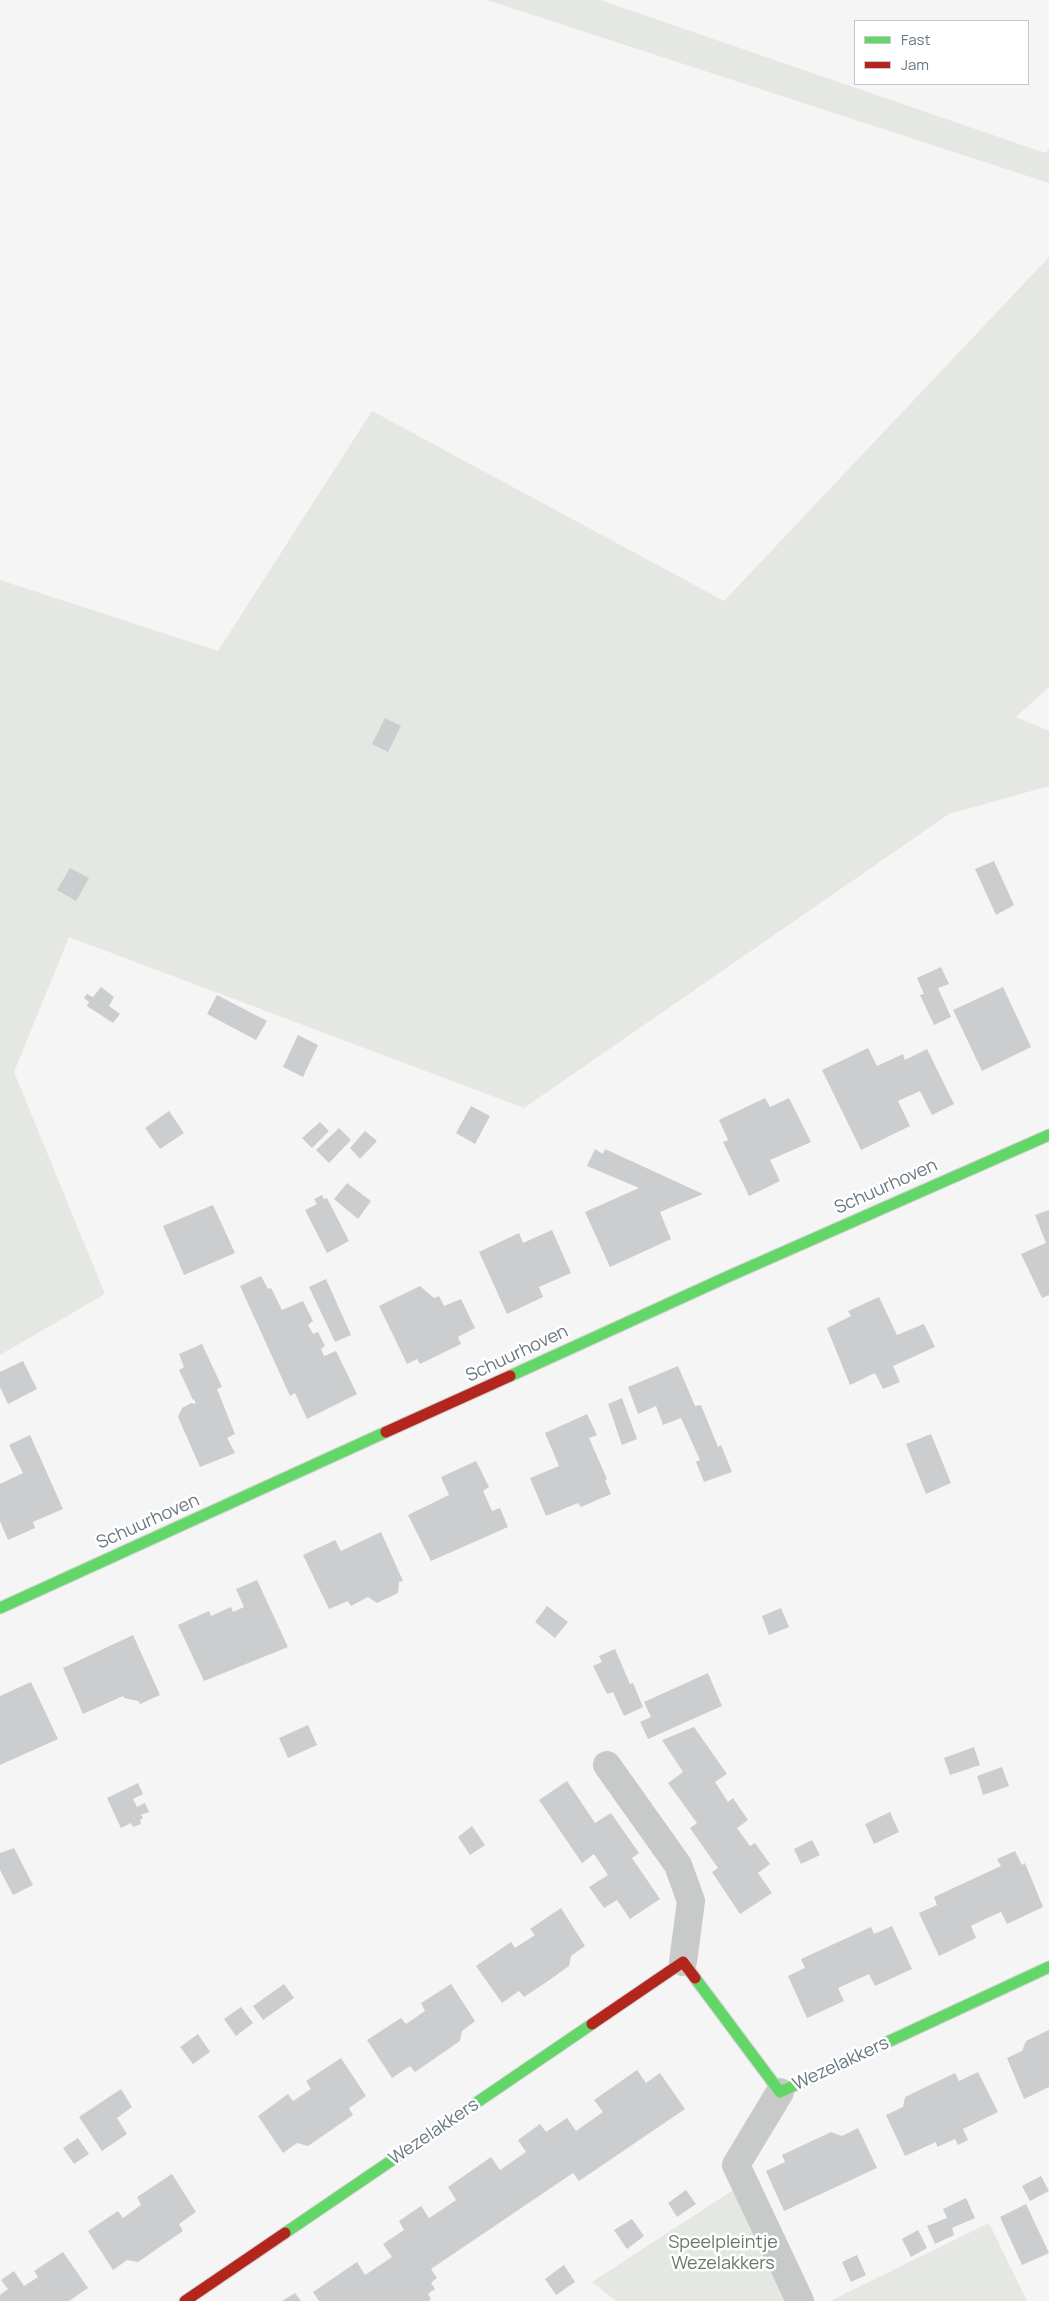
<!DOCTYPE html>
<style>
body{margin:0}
#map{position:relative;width:1049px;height:2301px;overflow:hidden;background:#f5f5f5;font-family:Manrope,sans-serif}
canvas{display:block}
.legend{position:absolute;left:854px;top:20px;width:175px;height:65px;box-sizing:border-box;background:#fff;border:1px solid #c3c9cd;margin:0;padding:6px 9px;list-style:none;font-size:15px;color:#697781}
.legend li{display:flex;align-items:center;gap:10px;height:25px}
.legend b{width:25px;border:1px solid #c3c9cd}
</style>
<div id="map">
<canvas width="1049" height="2301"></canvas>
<ul class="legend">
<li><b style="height:6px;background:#63d668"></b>Fast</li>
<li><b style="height:6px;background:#b3261e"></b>Jam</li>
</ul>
</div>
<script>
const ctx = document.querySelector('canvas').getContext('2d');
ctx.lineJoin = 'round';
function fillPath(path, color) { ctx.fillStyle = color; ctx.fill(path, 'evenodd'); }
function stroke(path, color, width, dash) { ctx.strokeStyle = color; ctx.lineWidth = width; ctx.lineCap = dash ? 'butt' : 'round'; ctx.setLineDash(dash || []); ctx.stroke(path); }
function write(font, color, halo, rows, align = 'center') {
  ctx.font = font + ' Manrope,sans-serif'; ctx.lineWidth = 5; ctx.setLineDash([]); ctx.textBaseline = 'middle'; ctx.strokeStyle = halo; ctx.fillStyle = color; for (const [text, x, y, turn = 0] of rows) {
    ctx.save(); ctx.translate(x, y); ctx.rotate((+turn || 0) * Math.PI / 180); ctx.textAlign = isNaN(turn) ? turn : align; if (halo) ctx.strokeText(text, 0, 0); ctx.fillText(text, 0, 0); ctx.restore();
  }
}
const green = new Path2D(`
 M487 0H600L1045 153 1049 149V183Z
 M1049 257V687L1016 717 1049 731V786L949 814 524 1108 69 937 14 1072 105 1294 0 1355V580L218 651 372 411 724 601Z
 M744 2183 800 2301H616L592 2282Z
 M989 2223 1027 2301H830Z`);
const building = new Path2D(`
 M385 718 401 726 388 752 372 744Z
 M994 861 1014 905 996 915 975 869Z
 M70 868 89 878 76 901 57 890Z
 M941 967 949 984 938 988 951 1017 934 1025 920 995 924 994 917 978Z
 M101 987 114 997 109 1006 120 1014 113 1023 87 1006 89 1002 84 998 87 994 93 997Z
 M1003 987 1031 1047 982 1071 953 1010Z
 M217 995 267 1021 256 1040 207 1014Z
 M298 1035 318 1045 303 1077 283 1067Z
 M868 1048 877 1066 903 1054 905 1060 927 1049 954 1104 932 1115 920 1091 898 1101 910 1126 861 1150 822 1070Z
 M765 1098 770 1107 789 1098 811 1142 770 1160 780 1181 749 1196 723 1142 728 1140 719 1120Z
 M471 1106 490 1116 475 1144 456 1133Z
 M169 1111 184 1133 160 1149 145 1128Z
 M320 1122 329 1131 312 1148 302 1138Z
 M339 1128 351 1140 329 1163 316 1150Z
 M365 1131 377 1141 360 1159 350 1148Z
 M595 1149 603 1154 605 1149 703 1194 660 1212 671 1239 610 1267 585 1212 639 1188 587 1166Z
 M347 1183 371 1201 358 1219 334 1199Z
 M322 1195 324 1199 327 1198 349 1241 327 1253 305 1210 317 1204 314 1199Z
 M213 1205 235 1253 184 1275 163 1226Z
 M1049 1210V1295L1042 1298 1021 1254 1046 1243 1035 1215Z
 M552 1230 571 1273 539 1287 543 1297 507 1314 479 1252 519 1233 523 1243Z
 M261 1276 268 1289 271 1288 282 1310 303 1301 313 1321 308 1325 313 1334 318 1332 325 1346 321 1349 324 1356 336 1351 357 1394 307 1419 295 1393 290 1396 240 1286Z
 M326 1279 351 1335 335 1342 309 1287Z
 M420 1286 434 1298 439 1296 444 1306 461 1299 475 1328 458 1337 461 1344 420 1364 417 1359 407 1364 379 1306Z
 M879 1297 897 1335 924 1324 935 1347 893 1366 900 1382 883 1389 875 1373 850 1385 827 1328 851 1316 848 1311Z
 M202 1344 222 1387 217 1389 235 1434 227 1438 235 1453 200 1467 178 1417 182 1408 191 1403 196 1404 194 1399 193 1400 179 1370 184 1367 179 1354Z
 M23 1361 37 1389 8 1404 0 1387V1372Z
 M678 1366 695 1406 701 1405 718 1447 721 1445 732 1472 704 1482 696 1462 700 1460 681 1418 663 1425 656 1406 638 1414 628 1387Z
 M622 1398 637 1439 622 1445 608 1404Z
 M587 1414 597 1435 589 1438 607 1479 605 1480 611 1494 581 1507 578 1503 546 1516 530 1478 559 1466 545 1433Z
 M931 1434 951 1483 926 1494 906 1444Z
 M30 1435 63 1509 33 1522 35 1528 8 1540 0 1521V1484L23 1473 9 1445Z
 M476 1461 489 1487 483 1491 492 1511 500 1508 508 1527 431 1561 408 1515 449 1495 441 1477Z
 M381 1532 403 1581 399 1582 398 1593 377 1603 368 1597 351 1606 348 1601 329 1609 303 1555 335 1540 341 1551Z
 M257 1580 288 1647 204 1681 178 1625 209 1611 211 1616 231 1607 233 1612 244 1607 236 1589Z
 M547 1606 568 1622 555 1638 535 1622Z
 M781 1608 789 1627 769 1635 762 1616Z
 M133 1635 160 1695 140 1704 138 1701 124 1698 123 1696 83 1714 63 1668Z
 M615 1649 630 1684 633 1683 643 1707 624 1716 613 1692 607 1694 593 1666 602 1662 599 1656Z
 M708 1673 722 1706 648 1739 640 1722 651 1717 644 1702Z
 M31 1682 58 1739 0 1765V1696Z
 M308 1725 317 1745 288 1758 279 1738Z
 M694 1727 727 1774 715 1782 728 1802 733 1798 748 1820 737 1828 750 1846 755 1843 770 1864 758 1873 772 1893 740 1914 712 1872 718 1868 690 1828 697 1823 668 1783 683 1772 662 1740Z
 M974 1747 980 1765 950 1775 944 1758Z
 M1002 1767 1009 1786 983 1795 977 1776Z
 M567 1781 595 1823 611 1813 639 1853 632 1858 660 1899 630 1919 617 1900 604 1908 589 1887 608 1875 594 1854 582 1863 539 1800Z
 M138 1783 143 1794 133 1799 137 1807 145 1803 149 1812 141 1815 143 1818 140 1820 141 1824 133 1827 131 1823 121 1828 107 1798Z
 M890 1812 899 1832 874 1844 865 1824Z
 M472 1826 485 1845 470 1855 458 1837Z
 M812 1840 820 1855 801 1864 794 1849Z
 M14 1848 33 1885 13 1895 0 1870V1853Z
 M1015 1851 1022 1865 1025 1863 1043 1907 1007 1924 1001 1912 985 1919 971 1926 976 1938 939 1956 919 1913 937 1905 934 1897 1001 1866 997 1859Z
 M561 1908 585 1946 571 1956 569 1966 548 1981 524 1997 519 1991 502 2003 476 1966 511 1942 515 1948 535 1935 530 1929Z
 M892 1926 912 1969 875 1986 869 1974 838 1988 844 2001 807 2018 788 1976 805 1968 801 1959 871 1927 874 1934Z
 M284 1984 294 1998 263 2020 253 2006Z
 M451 1984 475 2021 462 2031 460 2041 415 2072 410 2066 392 2078 367 2040 401 2018 406 2024 425 2011 421 2003Z
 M241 2007 253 2023 236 2036 224 2019Z
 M1049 2030V2087L1024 2099 1007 2058 1022 2051 1026 2041Z
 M198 2034 210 2052 193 2064 180 2047Z
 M341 2058 366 2096 349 2108 353 2115 308 2146 297 2143 283 2153 258 2116 288 2094 293 2101 311 2089 306 2081Z
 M637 2070 646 2083 660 2073 685 2109 579 2181 573 2173 431 2269 437 2278 431 2283 435 2289 428 2294 431 2299 429 2301H319L313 2292 357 2262 365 2275 392 2257 383 2244 404 2230 399 2221 421 2206 429 2218 443 2209 456 2200 448 2187 491 2157 500 2170 526 2152 518 2140 540 2124 546 2132 567 2118 576 2131 603 2112 594 2100Z
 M978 2072 998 2112 963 2129 968 2140 958 2145 955 2139 937 2147 936 2142 905 2156 886 2115 903 2107 905 2097 955 2073 959 2081Z
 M121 2089 132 2107 117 2118 127 2134 102 2151 79 2117Z
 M858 2128 877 2168 784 2211 766 2171 785 2162 782 2155 831 2132 842 2136Z
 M78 2138 89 2154 74 2164 63 2148Z
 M172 2174 196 2212 179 2224 183 2231 138 2262 127 2260 113 2270 88 2231 118 2211 123 2218 141 2205 137 2197Z
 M1041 2176 1049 2191 1030 2201 1022 2186Z
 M686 2190 696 2204 677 2217 668 2203Z
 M966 2198 975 2218 952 2228 954 2235 935 2244 927 2226 947 2218 943 2209Z
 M1026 2204 1049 2253 1022 2265 1000 2217Z
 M632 2219 644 2236 627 2249 614 2230Z
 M918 2230 927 2248 911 2257 902 2239Z
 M63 2252 88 2288 69 2301H0V2295L8 2289 1 2280 14 2271 24 2286 38 2277 34 2271Z
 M857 2255 866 2275 851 2282 842 2262Z
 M564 2265 575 2282 556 2295 545 2279Z
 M295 2293 301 2301H282Z`);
const street = new Path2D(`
 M607 1765 678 1865 691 1901 683 1962
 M780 2092 736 2165 800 2301`);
const fast = new Path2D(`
 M510 1376 727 1277 1049 1135
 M0 1608 386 1432
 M695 1978 780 2092 1049 1967
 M285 2233 592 2024`);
const jam = new Path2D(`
 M386 1432 510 1376
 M592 2024 683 1962 695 1978
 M185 2301 285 2233`);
const streetNames = [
 ["Schuurhoven",886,1187,-24],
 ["Schuurhoven",517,1354,-25],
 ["Schuurhoven",148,1522,-24],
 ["Wezelakkers",841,2064,-25],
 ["Wezelakkers",434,2132,-34]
];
const parkNames = [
 ["Speelpleintje",723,2243],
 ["Wezelakkers",723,2264]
];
fillPath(green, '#e4e7e2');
fillPath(building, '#cccdce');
stroke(fast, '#d1d2d2', 13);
stroke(jam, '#d1d2d2', 13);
stroke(street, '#c8caca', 28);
stroke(fast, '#63d668', 11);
stroke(jam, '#b3261e', 11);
write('18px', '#697781', '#fff', streetNames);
write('18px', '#6b7967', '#fff', parkNames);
</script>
